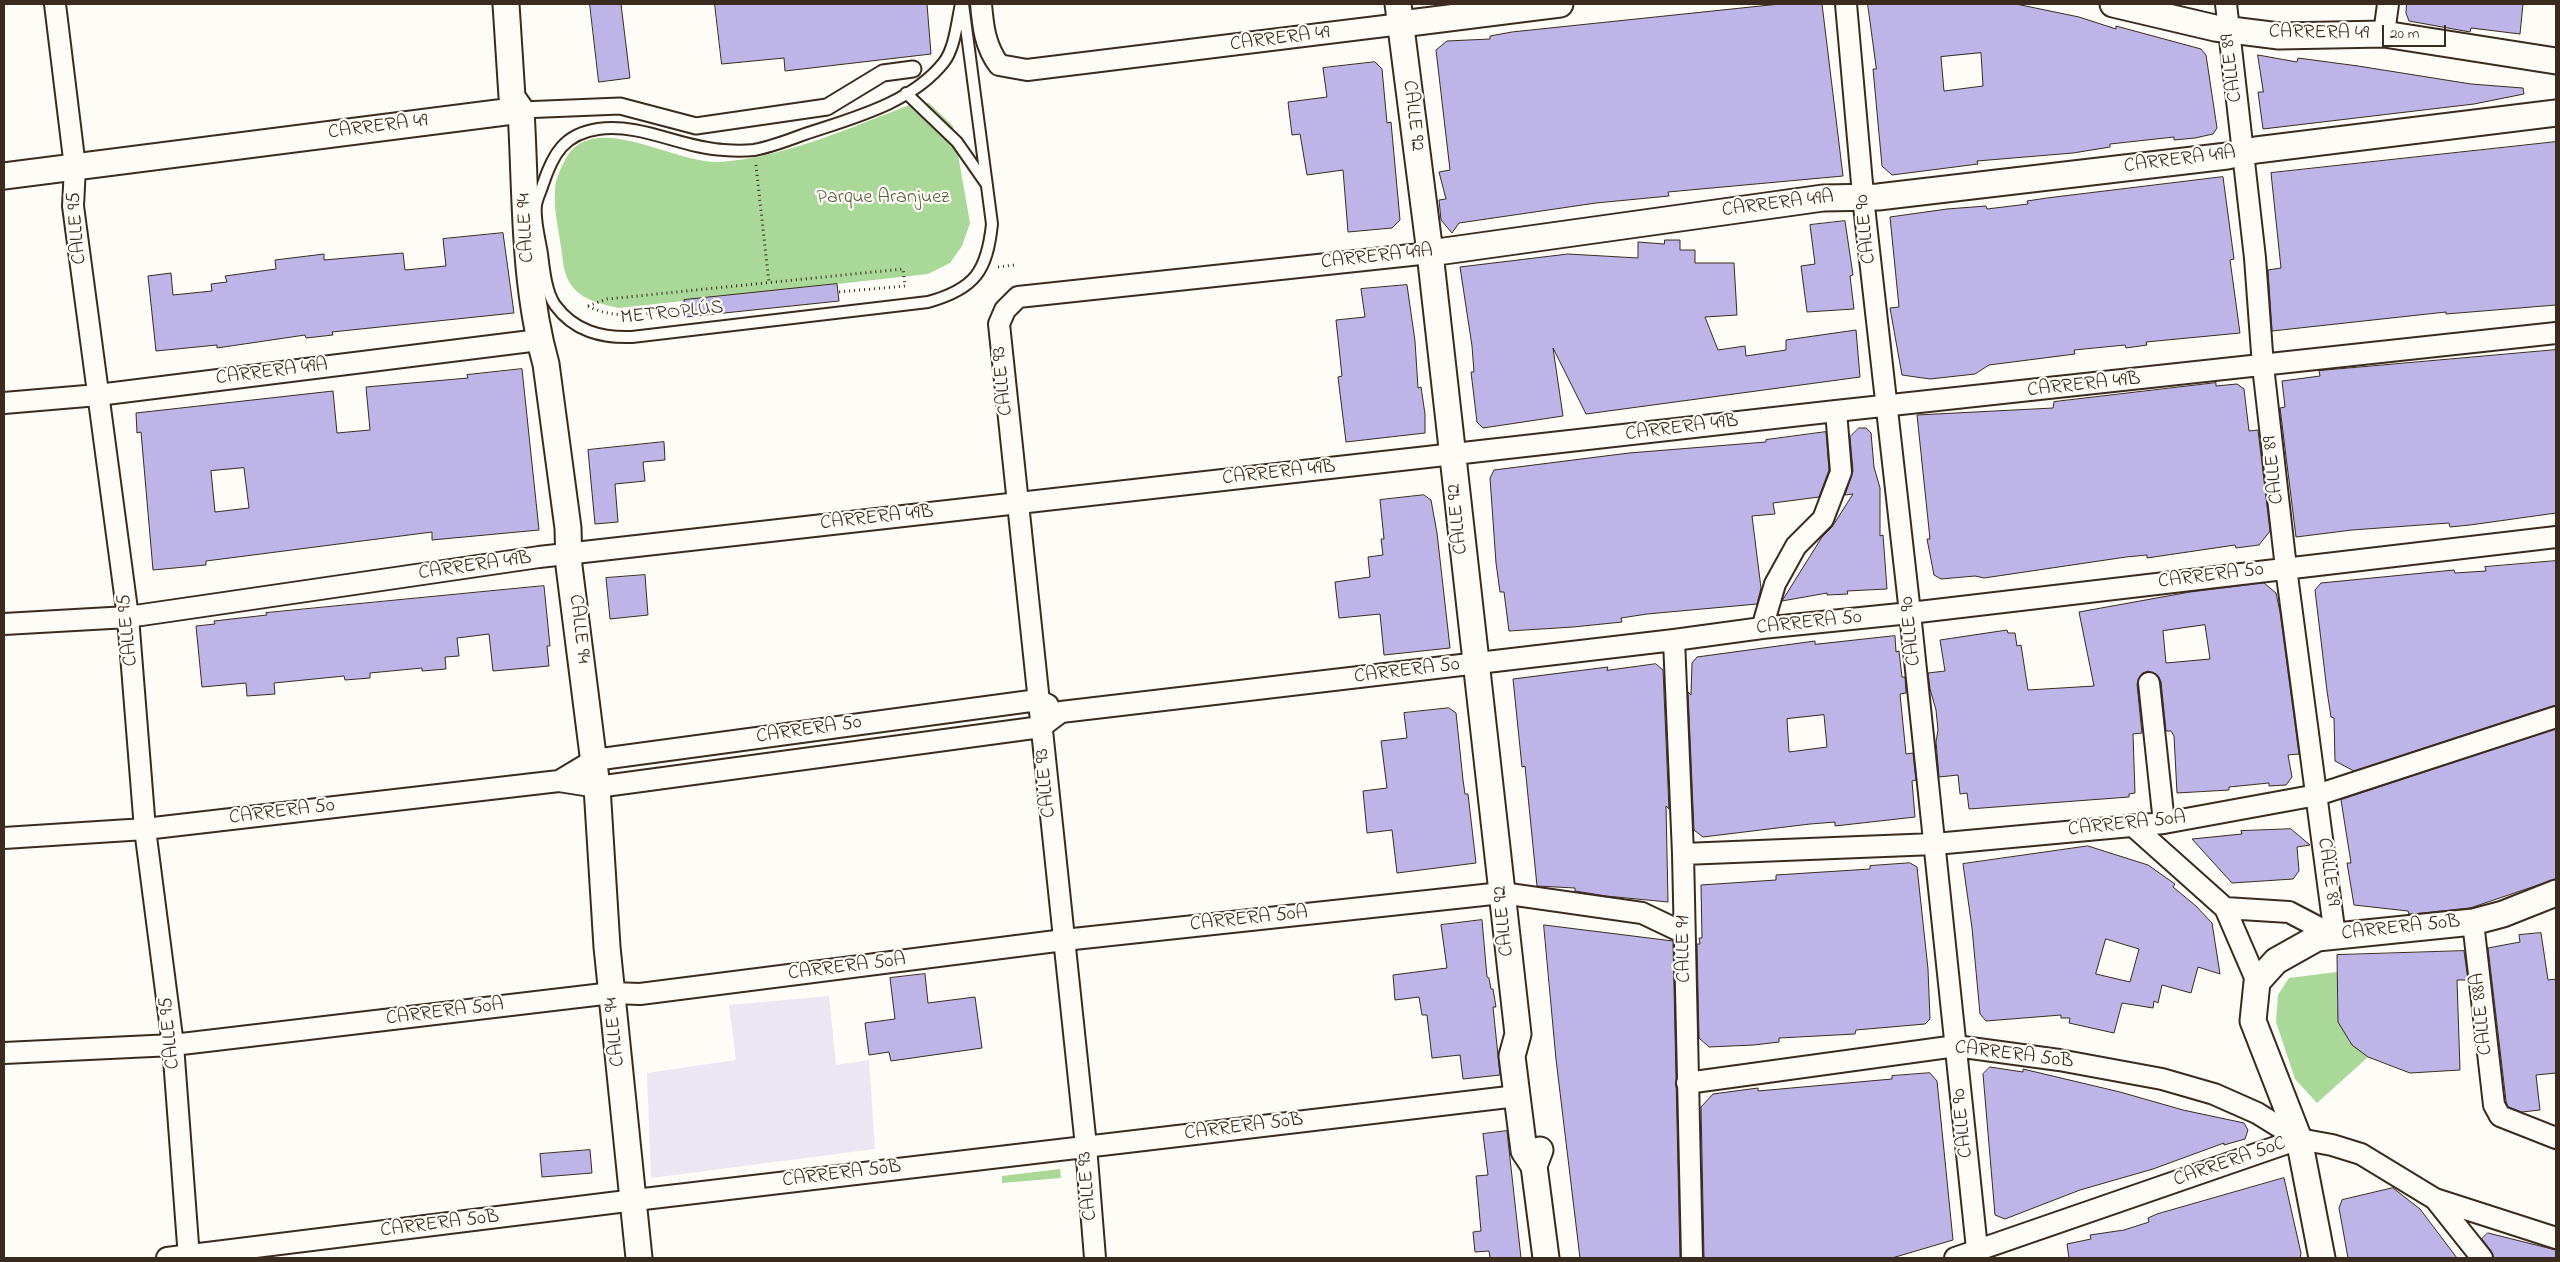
<!DOCTYPE html>
<meta charset="utf-8">
<style>
body{margin:0}
#map{position:relative;width:2560px;height:1262px;overflow:hidden;background:#fdfcf7;font-family:"Indie Flower",sans-serif}
canvas{display:block}
.frame{position:absolute;inset:0;border:5px solid #3b2a1e;pointer-events:none}
.scale{position:absolute;left:2382px;top:25px;width:64px;height:22px;box-sizing:border-box;border:2px solid #3b2a1e;border-top:0;padding-left:6px;font-size:15px;line-height:18px;white-space:nowrap;color:#3b2a1e;-webkit-text-stroke:4px #fdfcf7;paint-order:stroke}
</style>
<div id="map">
<canvas width="2560" height="1262"></canvas>
<div class="frame"></div>
<div class="scale">20 m</div>
</div>
<script>
const ctx = document.querySelector('canvas').getContext('2d');
ctx.lineJoin = 'round';
function fillPath(path, color) { ctx.fillStyle = color; ctx.fill(path, 'evenodd'); }
function stroke(path, color, width, dash) { ctx.strokeStyle = color; ctx.lineWidth = width; ctx.lineCap = dash ? 'butt' : 'round'; ctx.setLineDash(dash || []); ctx.stroke(path); }
function write(font, color, halo, rows, align = 'center') {
  ctx.font = font + ' "Indie Flower",sans-serif'; ctx.lineWidth = 4.5; ctx.setLineDash([]); ctx.textBaseline = 'middle'; ctx.strokeStyle = halo; ctx.fillStyle = color; for (const [text, x, y, turn = 0] of rows) {
    ctx.save(); ctx.translate(x, y); ctx.rotate((+turn || 0) * Math.PI / 180); ctx.textAlign = isNaN(turn) ? turn : align; if (halo) ctx.strokeText(text, 0, 0); ctx.fillText(text, 0, 0); ctx.restore();
  }
}
const built = new Path2D(`
 M829 996 836 1065 869 1060 875 1149 651 1178 647 1073 736 1060 729 1005Z`);
const green = new Path2D(`
 M929 103 953 126 970 223 962 246 950 263 928 274 619 308C590 302 567 295 563 262 561 240 553 212 555 190 555 181 560 170 564 162 590 106 675 165 720 162 787 157 851 127 912 104Z
 M2337 972C2338 1013 2333 1030 2368 1057L2317 1103 2295 1079 2276 1022 2278 995 2289 978Z
 M1060 1169 1061 1178 1002 1183V1176Z`);
const building = new Path2D(`
 M590 4H621L630 78 599 82Z
 M715 4H927L931 54 785 71 784 58 722 64Z
 M1780 4H1822L1843 176 1668 192 1669 196 1596 203 1459 223 1452 233 1441 220 1439 200 1446 199 1439 172 1450 170 1436 50 1447 41 1490 39V36L1512 32Z
 M1868 4H2016L2079 17 2116 29V26L2201 49 2206 55 2217 128 2213 134 2195 138 2174 140V137L2110 144V147L2073 153 1977 161 1978 164 1892 175 1882 166 1873 69H1876ZM1981 53 1983 86 1944 91 1941 57Z
 M2407 4H2523L2520 34 2471 28 2470 32 2409 21 2406 13Z
 M2258 55 2297 62 2298 58 2358 66 2471 84 2523 88 2524 94 2474 104 2263 129 2258 92H2263Z
 M1375 62 1382 69 1387 123 1391 122 1400 220 1392 228 1348 232 1343 170 1307 175 1300 134 1292 135 1288 102 1327 97 1323 68Z
 M2556 142V305L2446 314V312L2272 331 2268 270 2281 268 2271 173Z
 M2223 177 2234 259 2230 260 2240 333 2146 342 2147 345 2126 348 2125 345 2074 350 2075 354 1989 365 1975 374 1930 379 1902 375 1890 308 1899 307 1890 217 1947 209 1986 206 1987 209 2028 204 2027 201 2047 198Z
 M1845 221 1853 275 1850 276 1854 309 1807 312 1801 266 1815 264 1810 225Z
 M503 233 514 313 332 332 333 335 306 338 305 335 217 348V345L156 351 148 276 171 273 173 295 212 291 211 284 227 282 225 276 276 269 275 260 324 254V260L403 253 405 270 446 266 443 239Z
 M1665 240H1680V250H1695V263H1734L1737 315 1705 317 1718 350 1745 346 1746 356 1786 350V340L1856 330 1860 377 1586 414 1553 348 1563 416 1483 428 1477 422 1471 372H1474L1472 346 1460 267 1568 254 1638 258V242L1664 244Z
 M837 284 839 301 686 317 684 300Z
 M1407 285 1415 341 1418 388 1421 387 1425 414V433L1346 442 1338 377 1342 376 1336 320 1365 317 1361 289Z
 M2556 350V513L2470 525 2450 527 2449 523 2352 530 2296 537 2280 408 2285 407 2282 381 2320 376 2319 371Z
 M522 369 539 530 432 540V532L206 561V565L153 570 141 432 137 433 136 413 333 391 337 433 370 430 366 387 468 378 467 375ZM244 468 249 508 215 512 211 471Z
 M2216 383V386L2237 384 2244 389 2249 431 2258 430 2270 531 2259 545 2236 548 2235 545 2147 558V555L2126 557 1984 578 1975 576 1941 579 1934 575 1927 539H1930L1917 415 2053 408 2054 402Z
 M1859 428H1866L1871 433 1874 467 1880 488V536L1883 535 1887 589 1847 591 1848 594 1827 595V593L1782 601 1822 537 1832 527 1853 494 1845 495 1853 471 1850 437Z
 M1826 432 1829 470 1819 497 1773 503 1775 514 1752 516 1761 588 1757 604 1647 614 1621 618 1622 622 1573 627 1509 631 1504 592H1500L1496 563 1490 478 1494 470 1629 453 1766 442V440Z
 M664 442 665 460 643 462 645 481 615 484 618 522 595 524 588 450Z
 M1424 495 1431 500 1437 533 1450 648 1384 655 1380 614 1339 618 1335 582 1370 577 1368 557 1383 555 1381 539H1384L1380 500Z
 M2556 561V705L2354 771 2335 761 2334 718 2331 717 2327 691 2315 590 2321 583 2454 570 2455 573 2486 571 2485 567Z
 M645 575 648 615 610 619 606 578Z
 M2264 583 2276 593 2280 612 2299 754 2288 755 2292 777 2286 785 2269 786V783L2229 787V790L2177 793 2174 736 2171 731H2166L2161 682 2158 676 2148 671 2142 674 2137 684 2142 733 2133 734 2135 793 2129 794V797L1969 809 1967 793 1960 794 1958 775 1939 777 1936 742 1938 730 1936 710 1930 689 1928 673 1945 671 1940 640 2007 630 2008 633H2015L2017 646 2021 645 2028 690 2094 686 2079 612 2190 592ZM2205 625 2210 659 2166 663 2163 631Z
 M544 586 550 646H547L549 666 493 671 489 634 457 638 459 656 445 657 446 669 422 671V668L370 673V678L345 680 344 676 274 683 275 694 247 696 246 683 202 687 196 626 215 624 214 621 267 615 266 613Z
 M1895 636 1896 652 1899 651 1902 677H1905L1906 693 1900 694 1906 754 1913 753 1916 780 1912 781 1915 817 1835 826V822L1810 824 1703 837 1694 830 1688 692 1691 695 1692 663 1697 657 1815 641V644ZM1824 715 1827 747 1789 752 1787 719Z
 M1656 664 1663 670 1669 809 1666 806 1668 902 1606 896 1575 891V888L1537 886 1525 766 1522 767 1513 679 1608 667 1607 670Z
 M1449 708 1456 713 1463 780 1465 794H1468L1476 863 1397 873 1392 830 1367 833 1363 791 1387 788 1381 741 1407 738 1404 713Z
 M2556 729V879L2470 908 2413 914H2409L2408 911 2354 905 2347 863H2351L2341 800Z
 M2291 829 2310 845 2297 847 2299 871 2293 879 2232 883 2192 839 2242 834 2241 831Z
 M2088 846 2148 865 2175 884 2173 887 2196 906 2212 923 2220 974 2198 967 2191 993 2162 985 2158 1003 2154 1001 2153 1008 2122 1003 2114 1033 2069 1023 2070 1018H2061V1015L1986 1021 1980 1014 1972 928 1963 864ZM2106 939 2139 949 2130 982 2096 974Z
 M1910 863 1917 867 1928 969 1930 1019 1925 1024 1856 1030 1855 1034 1779 1038V1042L1754 1045 1709 1047 1699 1038 1697 944H1700L1699 938H1702L1701 885 1776 880V875L1870 869V866Z
 M1482 920 1487 977 1489 978 1491 989H1493L1496 1007H1493L1500 1075 1463 1079 1460 1055 1432 1058 1427 1015H1422L1419 997 1395 1000 1393 975 1447 968 1441 925Z
 M1544 925 1673 941 1680 1258H1580L1556 1059Z
 M2541 933 2548 980 2556 979V1073L2536 1075 2540 1110 2522 1112 2508 1107 2506 1101 2488 948 2520 942 2519 935Z
 M2464 951 2468 980H2457L2460 1070 2410 1073 2368 1057 2352 1045 2338 1022 2337 955Z
 M925 974 928 1003 975 997 982 1048 891 1061 889 1052 869 1055 865 1023 895 1019 890 978Z
 M1990 1067 2023 1072V1069L2120 1092 2183 1110 2244 1123 2248 1130 2245 1139 2224 1145V1143L2153 1169 2080 1190 2005 1219 1995 1215 1983 1074Z
 M1930 1073 1937 1081 1953 1240 1892 1258H1704L1701 1107 1713 1094 1758 1088V1091L1892 1079V1076Z
 M1507 1131 1521 1258H1490L1489 1251 1475 1252 1473 1232 1481 1231 1476 1176 1488 1175 1483 1134Z
 M590 1150 592 1173 542 1177 540 1154Z
 M2284 1178 2301 1253 2300 1258H2069L2067 1244 2091 1239 2090 1235 2124 1230 2149 1222 2148 1218 2157 1214Z
 M2393 1188 2420 1209 2457 1258H2348L2339 1208 2342 1200Z
 M2488 1233 2556 1250V1258H2494L2491 1251 2482 1239Z`);
const path = new Path2D(`
 M756 165 769 283
 M998 267 1014 265
 M588 306 607 299 903 269 905 286 838 292
 M588 306C618 322 653 312 685 309`);
const service = new Path2D(`
 M961 4C957 21 955 48 944 62 912 103 853 118 805 134 789 140 771 147 754 150 745 151 734 151 724 150 681 148 642 123 598 129 564 134 553 154 543 184 541 191 537 198 536 205 534 220 540 240 542 254 544 270 546 292 555 305 574 331 601 338 632 337L928 302C975 289 987 271 992 224L963 4
 M906 93 957 142 987 185`);
const pedestrian = new Path2D(`
 M521 110 620 106 696 126 827 107 883 73 913 69`);
const minor = new Path2D(`
 M55 4 75 167 73 206 128 617 145 829 173 1045 189 1258
 M981 4C983 27 985 46 999 65L1027 70 1401 24
 M1846 4 1864 206 1910 613 1978 1258
 M2226 4 2255 258 2263 366 2286 568 2335 936
 M2384 34 2388 4
 M4 403 98 395 539 340
 M4 624 128 617 539 557 1836 411 2556 333
 M1762 628 1775 584 1796 546 1823 519 1841 472 1836 411
 M1674 640 1683 854 1692 1258
 M2149 683 2164 823
 M559 781 594 760 1038 700 1048 705
 M2132 825 2225 908 2257 982
 M4 838 145 829 559 781 597 787 1041 727 1061 712 1674 640 1762 628 1910 613 2556 537
 M1683 854 1935 844 2164 823 2317 795 2556 717
 M2225 908 2289 912 2335 936
 M2473 922 2494 1105 2500 1116 2556 1138
 M4 1053 173 1045 612 993 640 994 1064 940 1502 893 1642 913 1684 933
 M1687 1083 1956 1046 2059 1060 2162 1079 2214 1094 2257 1113 2299 1139
 M2435 1199 2482 1258
 M167 1258 635 1200 1517 1096
 M1095 1258 1086 1146 999 324 1005 310 1018 297 1430 253
 M1955 1258 2299 1139 2332 1145 2361 1154 2435 1199 2556 1238`);
const tertiary = new Path2D(`
 M506 4 512 97 521 110C526 194 523 282 546 364L568 528 569 566 597 787 607 947 639 1258
 M1398 4 1430 253 1518 1034 1512 1056 1517 1096 1524 1151 1534 1166
 M2113 4 2215 28 2279 36 2384 34 2556 61
 M1401 24 1560 4
 M4 176 521 110
 M1430 253 1823 198 1878 197 2227 156 2256 150 2556 113
 M1540 1150 1534 1166 1546 1258
 M2322 1258 2299 1139 2253 1021 2257 982 2276 961 2317 938 2473 922 2503 914 2556 893`);
const streetNames = [
 ["CARRERA 49",2319,34,1],
 ["CARRERA 49",1280,40,-7],
 ["CALLE 89",2233,68,-97],
 ["CALLE 92",1412,116,83],
 ["CARRERA 49",378,128,-7],
 ["CARRERA 49A",2180,161,-7],
 ["CARRERA 49A",1778,205,-7],
 ["CALLE 95",78,228,-95],
 ["CALLE 94",527,228,-93],
 ["CALLE 90",1867,229,-96],
 ["CARRERA 49A",1377,258,-6],
 ["METROPLÚS",672,314,-6],
 ["CARRERA 49A",272,373,-7],
 ["CALLE 93",1004,381,-96],
 ["CARRERA 49B",2084,386,-6],
 ["CARRERA 49B",1682,429,-7],
 ["CALLE 89",2275,470,-96],
 ["CARRERA 49B",1279,474,-6],
 ["CARRERA 49B",877,519,-6],
 ["CALLE 92",1459,519,-96],
 ["CARRERA 49B",475,567,-8],
 ["CARRERA 50",2211,577,-7],
 ["CARRERA 50",1809,624,-6],
 ["CALLE 94",578,629,83],
 ["CALLE 95",129,630,-96],
 ["CALLE 90",1912,631,-96],
 ["CARRERA 50",1407,672,-7],
 ["CARRERA 50",809,731,-8],
 ["CALLE 93",1047,783,-96],
 ["CARRERA 50",282,813,-7],
 ["CARRERA 50A",2127,825,-6],
 ["CALLE 89",2327,872,82],
 ["CARRERA 50A",1249,920,-6],
 ["CALLE 92",1505,921,-96],
 ["CARRERA 50B",2401,929,-6],
 ["CALLE 91",1685,949,-91],
 ["CARRERA 50A",847,968,-7],
 ["CARRERA 50A",445,1013,-7],
 ["CALLE 88A",2483,1014,-96],
 ["CALLE 94",616,1032,-96],
 ["CALLE 95",171,1033,-96],
 ["CARRERA 50B",2014,1056,7],
 ["CALLE 90",1964,1123,-96],
 ["CARRERA 50B",1244,1128,-7],
 ["CARRERA 50C",2230,1163,-19],
 ["CARRERA 50B",842,1175,-7],
 ["CALLE 93",1089,1186,-95],
 ["CARRERA 50B",440,1225,-7]
];
const parkNames = [
 ["Parque Aranjuez",883,199]
];
fillPath(built, '#eae7f2');
fillPath(green, '#a9d898');
fillPath(building, '#bdb5e7');
stroke(building, '#3b2a1e', 1);
stroke(service, '#3b2a1e', 14);
stroke(pedestrian, '#3b2a1e', 19);
stroke(minor, '#3b2a1e', 24);
stroke(tertiary, '#3b2a1e', 29);
stroke(path, '#3b2a1e', 3, [1, 4]);
stroke(service, '#fdfcf7', 10);
stroke(pedestrian, '#fdfcf7', 15);
stroke(minor, '#fdfcf7', 20);
stroke(tertiary, '#fdfcf7', 25);
write('20px', '#3b2a1e', '#fdfcf7', streetNames);
write('20px', '#5c5e43', '#fdfcf7', parkNames);
</script>
